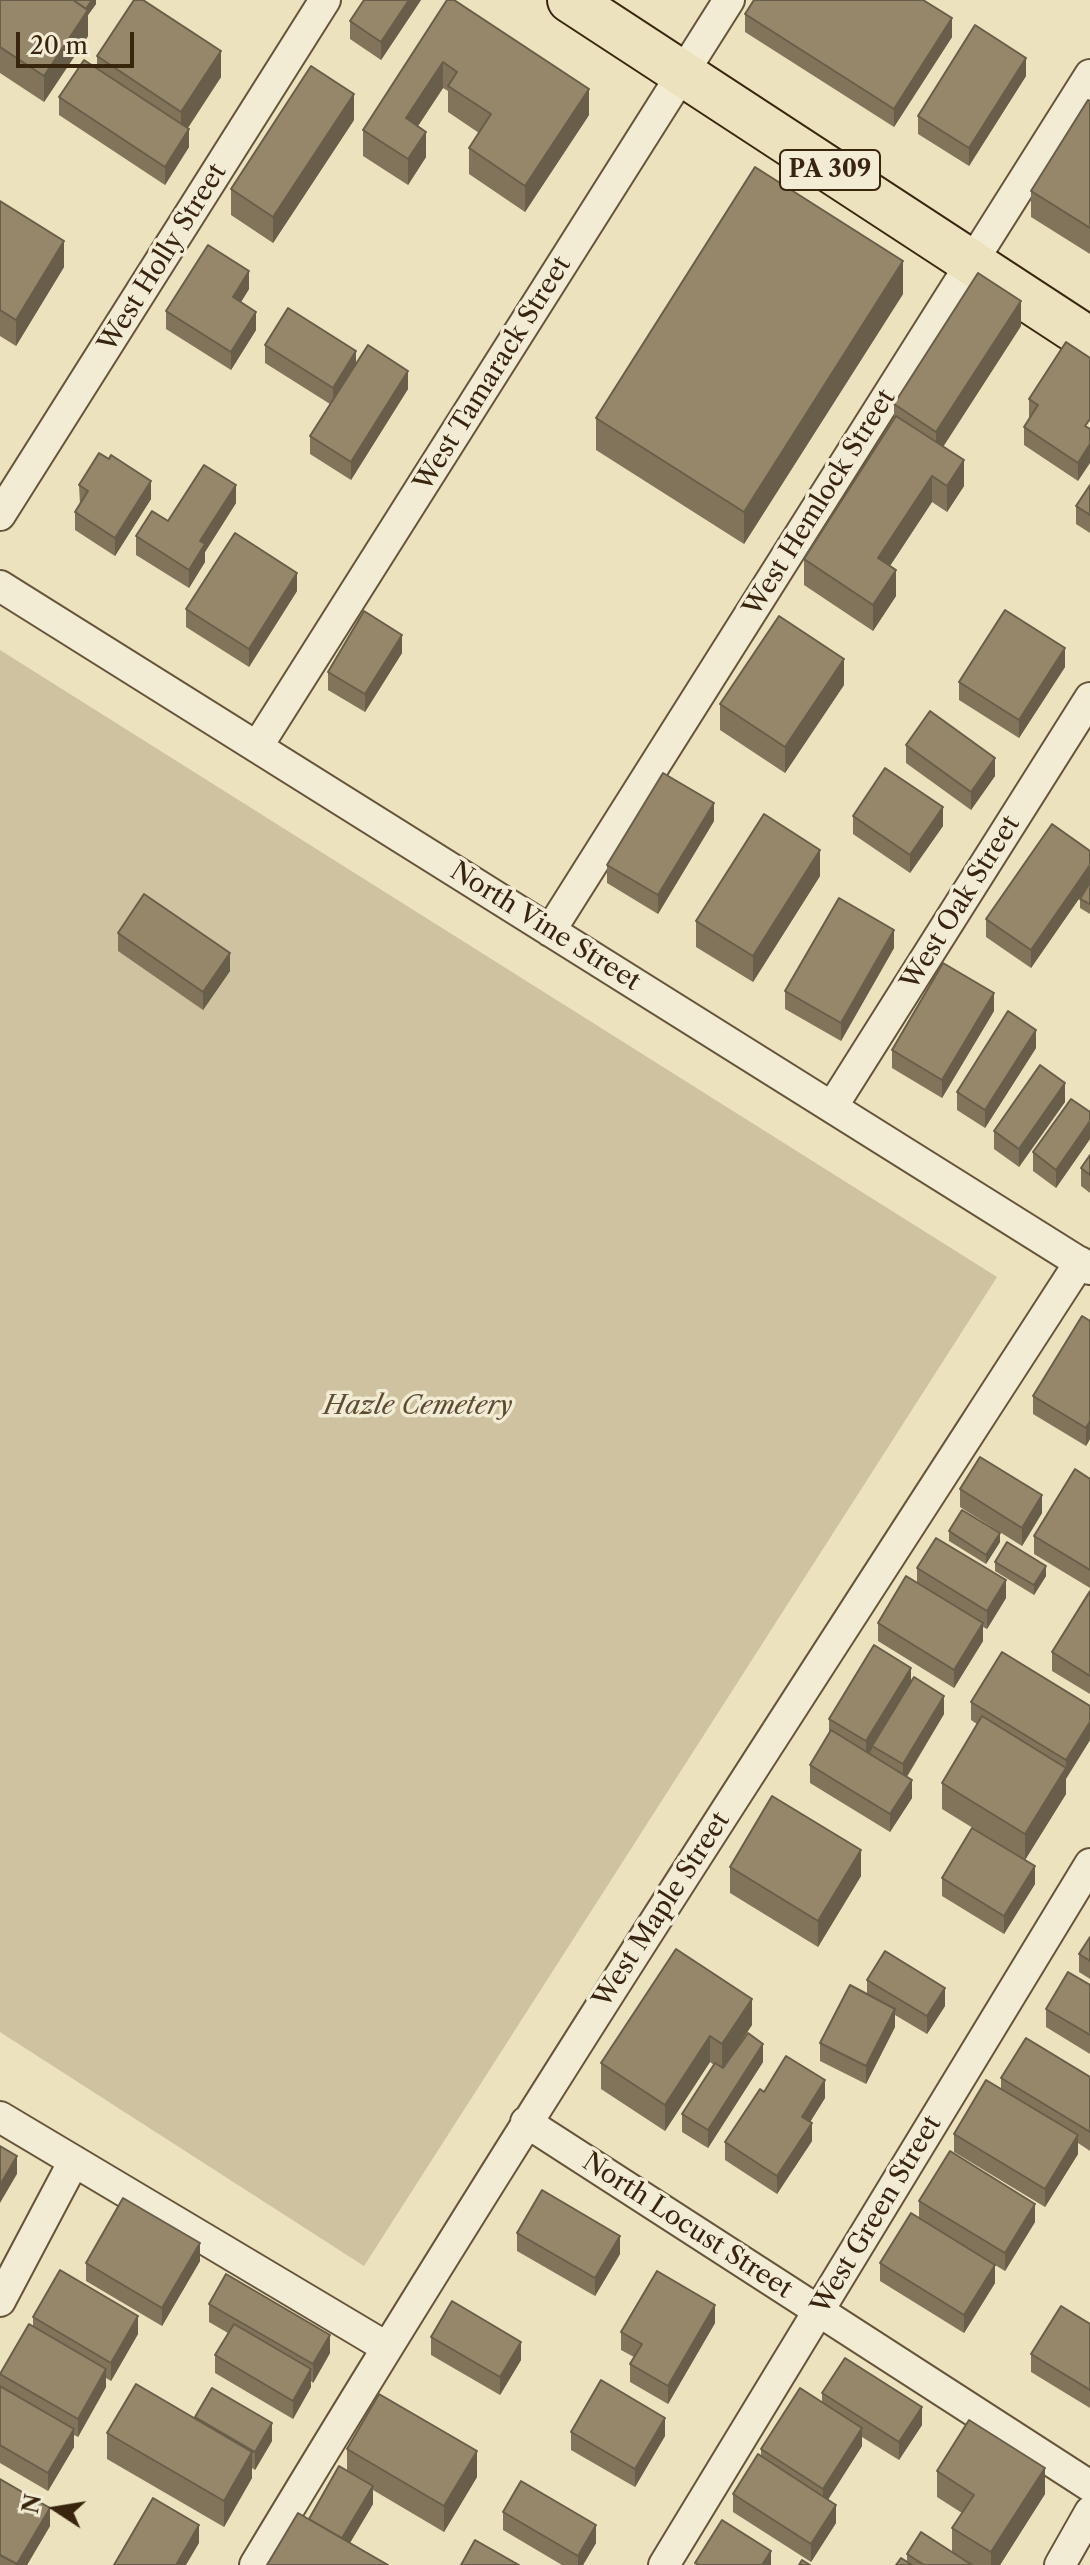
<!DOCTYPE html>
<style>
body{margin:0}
#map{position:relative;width:1090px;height:2565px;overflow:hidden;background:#ece2be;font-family:"Libre Caslon Text",serif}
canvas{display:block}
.north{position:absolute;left:16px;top:2469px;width:80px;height:80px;-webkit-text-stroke:6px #f3ecd5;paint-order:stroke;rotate:282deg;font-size:22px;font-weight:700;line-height:32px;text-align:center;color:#39250e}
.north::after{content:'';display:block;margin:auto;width:28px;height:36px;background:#39250e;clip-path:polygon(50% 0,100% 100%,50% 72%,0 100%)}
.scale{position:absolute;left:16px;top:32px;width:118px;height:36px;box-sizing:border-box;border:4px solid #39250e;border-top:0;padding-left:10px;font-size:24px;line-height:28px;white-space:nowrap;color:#39250e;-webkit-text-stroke:6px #f3ecd5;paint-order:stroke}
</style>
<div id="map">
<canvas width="1090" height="2565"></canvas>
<div class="north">N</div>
<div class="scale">20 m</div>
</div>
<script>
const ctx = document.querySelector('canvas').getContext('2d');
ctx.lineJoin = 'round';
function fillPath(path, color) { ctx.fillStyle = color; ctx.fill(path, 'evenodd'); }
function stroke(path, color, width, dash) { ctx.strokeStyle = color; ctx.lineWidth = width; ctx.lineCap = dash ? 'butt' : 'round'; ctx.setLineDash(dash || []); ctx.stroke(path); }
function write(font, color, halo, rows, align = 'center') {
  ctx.font = font + ' "Libre Caslon Text",serif'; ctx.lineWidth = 7; ctx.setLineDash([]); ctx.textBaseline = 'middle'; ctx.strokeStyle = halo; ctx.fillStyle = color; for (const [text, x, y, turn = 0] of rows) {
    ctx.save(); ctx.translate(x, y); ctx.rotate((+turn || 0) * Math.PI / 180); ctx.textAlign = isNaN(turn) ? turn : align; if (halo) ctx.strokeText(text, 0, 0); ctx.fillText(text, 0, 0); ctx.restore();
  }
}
const green = new Path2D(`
 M0 650 997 1277 364 2266 0 2032Z`);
const street = new Path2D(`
 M0 515 325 0
 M0 586 1090 1269
 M257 747 729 0
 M550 931 1090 75
 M832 1107 1090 698
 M0 2117 386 2347
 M526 2122 1090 2486
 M0 2301 74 2161
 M255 2565C520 2124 801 1694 1080 1262
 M664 2565 1090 1864
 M1060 2565 1090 2512`);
const primary = new Path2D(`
 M570 0 1090 340`);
const wall = new Path2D(`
 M0 0H96V4L88 15V36L44 102 0 73Z
 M421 0 381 60 350 39V21Z
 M447 0 589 115 525 212 469 174V148L479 133 448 112V91L443 88 418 126 426 157 408 185 363 156V130Z
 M745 14 952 37 894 127 745 32Z
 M97 56 221 77 188 128 189 147 165 185 59 115V97L97 68Z
 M1026 76 969 166 918 134V116Z
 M1090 101V254L1031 217V191Z
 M354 120 273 243 231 215V189Z
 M0 201 64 267 16 346 0 336Z
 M249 289 241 302 256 330 231 370 166 329V311Z
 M903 294 744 544 596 450V418Z
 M1021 326 943 446 964 486 947 512 932 502 890 566 896 596 873 631 804 585V559L894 421V404Z
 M265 345 356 363 408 389 351 480 310 454V436L330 404 265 363Z
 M1090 358 1078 481 1024 445V427L1030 418 1029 417V399Z
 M109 459 151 499 115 556 75 530V512L80 504 79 485Z
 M1090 485V533L1076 524V506Z
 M236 503 205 552V562L189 588 136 555V536L168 521Z
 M297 591 249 667 186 627V609Z
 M402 653 365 712 328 690V672Z
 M1065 667 1019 738 959 700V682Z
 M844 685 785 773 720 730V704Z
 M906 745 995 776 971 810 906 763Z
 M853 816 943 826 910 873 853 834Z
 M714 821 658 914 607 883V865Z
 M1090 851V914L1080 908V899L1089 884 1031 968 986 937V919Z
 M820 876 753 982 696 947V921Z
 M118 933 230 971 203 1010 118 951Z
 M894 948 841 1041 785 1009V991Z
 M994 1011 942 1098 892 1068V1050Z
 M1036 1048 985 1128 957 1110V1092Z
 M1065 1102 1019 1167 994 1149V1131Z
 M1090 1112V1139L1056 1188 1033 1171V1152Z
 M1090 1155V1193L1081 1186V1168Z
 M1090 1321V1439L1086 1446 1033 1414V1396Z
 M1090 1479V1588L1034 1554V1536Z
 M960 1489 1042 1513 1022 1546 960 1507Z
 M949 1531 1000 1542 986 1564 949 1541Z
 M995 1562 1046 1576 1034 1595 995 1571Z
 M917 1568 1006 1598 987 1629 983 1627V1641L954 1688 878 1641V1623L917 1583Z
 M1090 1591V1694L1052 1671V1652Z
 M911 1683 944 1714 907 1777 912 1798 890 1832 810 1783V1765L829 1734V1719Z
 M971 1702 1090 1706V1740L1066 1778V1794L1025 1860 942 1809V1783L977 1724 971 1720Z
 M730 1867 861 1876 818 1947 730 1893Z
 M942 1878 1035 1884 1004 1934 942 1896Z
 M1090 1937V1979L1079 1972V1954Z
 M867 1980 945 2006 927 2034 895 2015V2027L866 2084 820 2061V2043L867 1994Z
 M1090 1985V2054L1046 2027V2009Z
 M752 2025 736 2049 763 2062 708 2148 682 2132V2114L714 2065 710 2062 665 2131 601 2089V2063Z
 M1090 2077V2151L1078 2143V2154L1045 2207 954 2152V2134L1001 2089V2078Z
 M764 2092 825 2098 810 2122 812 2141 777 2194 725 2160V2142Z
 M919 2201 1035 2222 1005 2271 995 2265V2283L964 2333 880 2281V2263L919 2218Z
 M517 2233 620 2254 595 2296 517 2251Z
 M200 2261 162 2326 86 2281V2263Z
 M209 2304 330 2353 313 2383 311 2381V2387L293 2419 215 2373V2355L228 2333 209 2322Z
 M33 2317 138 2334 111 2381 106 2378V2387L78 2437 74 2435V2447L48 2491 0 2463V2374L33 2326Z
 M715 2323 668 2404 630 2382V2364L634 2357 621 2350V2332Z
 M1090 2324V2408L1031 2372V2354Z
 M431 2337 521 2360 500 2395 431 2355Z
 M822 2393 922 2425 899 2460 862 2437V2446L828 2500 836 2523 811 2562 733 2512V2494L761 2456V2449L822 2402Z
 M195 2417 272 2441 255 2470 252 2468V2478L224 2527 107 2459V2433L195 2419Z
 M571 2432 665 2436 635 2487 571 2450Z
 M347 2449 477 2477 444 2532 373 2490V2504L350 2543 309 2519 347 2470Z
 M937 2471 1045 2494 1000 2565H896L907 2562V2554L952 2552V2528L962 2513 937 2497Z
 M0 2479 50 2526 27 2565H0Z
 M503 2512 596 2543 583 2565H562L503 2530Z`);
const shadedWall = new Path2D(`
 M92 0H96V4L88 15V36L44 102V76Z
 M409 0H421L381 60V42Z
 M952 18V37L894 127V109Z
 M221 51V77L181 138V112Z
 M1026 58V76L969 166V148Z
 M443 62V88L406 144V118Z
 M589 89V115L525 212V186Z
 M354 94V120L273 243V217Z
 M189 129V147L165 185V167Z
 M426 132V157L408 185V159Z
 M64 241V267L16 346V320Z
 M903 261V294L744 544V512Z
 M249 271V289L233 315V297Z
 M1021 301V326L936 458V432Z
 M256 312V330L231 370V352Z
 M356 351V369L333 406V388Z
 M408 371V389L351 480V462Z
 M1090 444V463L1078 481V463Z
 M964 460V486L947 512V486Z
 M932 476V502L878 584V558Z
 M151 481V499L115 556V538Z
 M236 485V503L205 552V562L189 588V570L200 541Z
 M896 570V596L873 631V605Z
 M297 573V591L249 667V649Z
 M402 635V653L365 712V694Z
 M1065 648V667L1019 738V720Z
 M844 659V685L785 773V747Z
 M995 758V776L971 810V792Z
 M714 803V821L658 914V895Z
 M943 807V826L910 873V855Z
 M820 850V876L753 982V956Z
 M1090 865V883L1031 968V950Z
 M894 930V948L841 1041V1023Z
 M230 953V971L203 1010V992Z
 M994 993V1011L942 1098V1080Z
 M1036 1030V1048L985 1128V1110Z
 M1065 1083V1102L1019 1167V1149Z
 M1090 1121V1139L1056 1188V1170Z
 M1090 1421V1439L1086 1446V1428Z
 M1042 1495V1513L1022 1546V1528Z
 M1000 1533V1542L986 1564V1555Z
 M1046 1566V1576L1034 1595V1585Z
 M1006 1580V1598L987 1629V1611Z
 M983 1623V1641L954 1688V1670Z
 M911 1668V1686L872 1746V1749L866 1759V1741Z
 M944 1696V1714L903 1782V1764Z
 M1090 1722V1740L1066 1779V1760Z
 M1066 1768V1794L1025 1860V1834Z
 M912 1780V1798L890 1832V1814Z
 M861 1850V1876L818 1947V1921Z
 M1035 1866V1884L1004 1934V1916Z
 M945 1988V2006L927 2034V2016Z
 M752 1999V2025L722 2070V2044Z
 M895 2009V2027L866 2084V2066Z
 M710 2036V2062L665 2131V2105Z
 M763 2044V2062L708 2148V2130Z
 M825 2080V2098L802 2135V2117Z
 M812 2123V2141L777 2194V2176Z
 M1078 2135V2154L1045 2207V2189Z
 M17 2156V2174L0 2203V2185Z
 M1035 2204V2222L1005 2271V2253Z
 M620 2236V2254L595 2296V2278Z
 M200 2243V2261L162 2326V2308Z
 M995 2265V2283L964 2333V2315Z
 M715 2305V2323L668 2404V2386Z
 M138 2316V2334L111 2381V2363Z
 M330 2335V2353L313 2383V2364Z
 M521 2342V2360L500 2395V2377Z
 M106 2369V2387L78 2437V2419Z
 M311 2369V2387L293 2419V2401Z
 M922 2407V2425L899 2460V2442Z
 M665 2418V2436L635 2487V2469Z
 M272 2423V2441L255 2470V2452Z
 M862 2428V2446L823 2507V2489Z
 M74 2429V2447L48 2491V2473Z
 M477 2451V2477L444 2532V2506Z
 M252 2452V2478L224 2527V2501Z
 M1045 2468V2494L1000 2565H991V2552Z
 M373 2486V2504L342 2556V2538Z
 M836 2505V2523L811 2562V2544Z
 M50 2508V2526L27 2565H17Z
 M199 2525V2543L186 2565H176Z
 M596 2525V2543L583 2565H578V2556Z
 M771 2551V2565H762Z`);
const building = new Path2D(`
 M0 0H73L88 10 44 76 0 47Z
 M73 0H92L86 9Z
 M134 0H143L221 51 181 112 97 56Z
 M364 0H409L381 42 350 21Z
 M447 0H454L589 89 525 186 469 148 491 114 448 86 457 72 443 62 406 118 426 132 408 159 363 130Z
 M754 0H923L952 18 894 109 745 14Z
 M975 25 1026 58 969 148 918 116Z
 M84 60 189 129 165 167 59 97Z
 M311 66 354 94 273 217 231 189Z
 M1088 100 1090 101V228L1031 191Z
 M755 167 903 261 744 512 596 418Z
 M0 201 64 241 16 320 0 310Z
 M208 245 249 271 233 297 256 312 231 352 166 311Z
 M978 273 1021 301 936 432 894 404Z
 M288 308 356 351 333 388 265 345Z
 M1066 342 1090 358V419L1085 426 1090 429V444L1078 463 1024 427 1038 405 1029 399Z
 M368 345 408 371 351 462 310 436Z
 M896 416 964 460 947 486 932 476 878 558 896 570 873 605 804 559Z
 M99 453 109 459 111 455 151 481 115 538 75 512 88 491 79 485Z
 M204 465 236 485 200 541 205 544 189 570 136 536 152 511 168 521Z
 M1090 485V515L1076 506Z
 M235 533 297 573 249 649 186 609Z
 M1005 610 1065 648 1019 720 959 682Z
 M364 611 402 635 365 694 328 672Z
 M779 616 844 659 785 747 720 704Z
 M930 711 995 758 971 792 906 745Z
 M885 768 943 807 910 855 853 816Z
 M663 773 714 803 658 895 607 865Z
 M764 814 820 850 753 956 696 921Z
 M1052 824 1090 851V865L1031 950 986 919Z
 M1090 882V904L1080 899Z
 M144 894 230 953 203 992 118 933Z
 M839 898 894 930 841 1023 785 991Z
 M943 963 994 993 942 1080 892 1050Z
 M1008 1011 1036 1030 985 1110 957 1092Z
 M1040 1065 1065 1083 1019 1149 994 1131Z
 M1071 1099 1090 1112V1121L1056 1170 1033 1152Z
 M1090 1155V1175L1081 1168Z
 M1082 1316 1090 1321V1421L1086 1428 1033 1396Z
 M980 1457 1042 1495 1022 1528 960 1489Z
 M1075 1469 1090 1479V1570L1034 1536Z
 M962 1510 1000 1533 986 1555 949 1531Z
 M936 1538 1006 1580 987 1611 917 1568Z
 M1007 1542 1046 1566 1034 1585 995 1562Z
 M906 1576 983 1623 954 1670 878 1623Z
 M1090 1591V1676L1052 1652Z
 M874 1645 911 1668 866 1741 829 1719Z
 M1002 1652 1090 1706V1722L1066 1760 971 1702Z
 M914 1677 944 1696 903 1764 872 1746Z
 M982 1716 1066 1768 1025 1834 942 1783Z
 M831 1730 912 1780 890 1814 810 1765Z
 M772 1796 861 1850 818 1921 730 1867Z
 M972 1828 1035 1866 1004 1916 942 1878Z
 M1090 1937V1961L1079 1954Z
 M676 1949 752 1999 722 2044 710 2036 665 2105 601 2063Z
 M885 1951 945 1988 927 2016 867 1980Z
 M1068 1972 1090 1985V2035L1046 2009Z
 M850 1985 895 2009 866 2066 820 2043Z
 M748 2033 763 2044 708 2130 682 2114 715 2063 723 2068Z
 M1026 2038 1090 2077V2132L1001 2078Z
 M786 2056 825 2080 802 2117 812 2123 777 2176 725 2142 760 2089 764 2092Z
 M986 2080 1078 2135 1045 2189 954 2134Z
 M0 2146 17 2156 0 2185Z
 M950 2151 1035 2204 1005 2253 919 2201Z
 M542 2190 620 2236 595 2278 517 2233Z
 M123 2198 200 2243 162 2308 86 2263Z
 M911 2213 995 2265 964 2315 880 2263Z
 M60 2270 138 2316 111 2363 33 2317Z
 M657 2271 715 2305 668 2386 630 2364 642 2344 621 2332Z
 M226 2274 330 2335 313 2364 209 2304Z
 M452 2301 521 2342 500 2377 431 2337Z
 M1061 2306 1090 2324V2390L1031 2354Z
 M29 2324 106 2369 78 2419 0 2374Z
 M234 2324 311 2369 293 2401 215 2355Z
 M845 2358 922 2407 899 2442 822 2393Z
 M601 2380 665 2418 635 2469 571 2432Z
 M136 2384 252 2452 224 2501 107 2433Z
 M0 2386 74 2429 48 2473 0 2445Z
 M212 2388 272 2423 255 2452 195 2417Z
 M800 2388 862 2428 823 2489 761 2449Z
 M379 2394 477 2451 444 2506 347 2449Z
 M969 2420 1045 2468 991 2552 952 2528 974 2495 937 2471Z
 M758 2454 836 2505 811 2544 733 2494Z
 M339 2466 373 2486 342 2538 309 2519Z
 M0 2479 50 2508 17 2564 0 2555Z
 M521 2481 596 2525 578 2556 503 2512Z
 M153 2498 199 2525 176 2565H114Z
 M298 2513 388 2565H267Z
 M722 2520 771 2551 762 2565H699L695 2563Z
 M921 2532 972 2565H924L907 2554Z
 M475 2540 519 2565H461Z
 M901 2558 912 2565H896Z
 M802 2560 810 2565H799Z`);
const shields = [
 [830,170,100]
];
const shieldNames = [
 ["PA 309",830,170]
];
const streetNames = [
 ["West Holly Street",163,258,-58],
 ["West Tamarack Street",493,374,-58],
 ["West Hemlock Street",820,503,-58],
 ["West Oak Street",961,903,-58],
 ["North Vine Street",545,927,32],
 ["West Maple Street",662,1910,-57],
 ["West Green Street",877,2215,-59],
 ["North Locust Street",687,2226,33]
];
const parkNames = [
 ["Hazle Cemetery",418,1406]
];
fillPath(green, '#cec2a0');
stroke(street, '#66543a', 34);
stroke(primary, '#39250e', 48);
stroke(street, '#f3ecd5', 30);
stroke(primary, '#ece2be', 44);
fillPath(wall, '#81745b');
fillPath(shadedWall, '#695e4a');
fillPath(building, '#96876a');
stroke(building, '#695e4a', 2);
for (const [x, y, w] of shields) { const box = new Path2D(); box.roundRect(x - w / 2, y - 20, w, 40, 6); ctx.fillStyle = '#f3ecd5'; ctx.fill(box); stroke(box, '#39250e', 2); }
write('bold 24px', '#39250e', null, shieldNames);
write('26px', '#39250e', '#f3ecd5', streetNames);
write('italic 26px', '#5e4c32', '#f3ecd5', parkNames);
</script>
